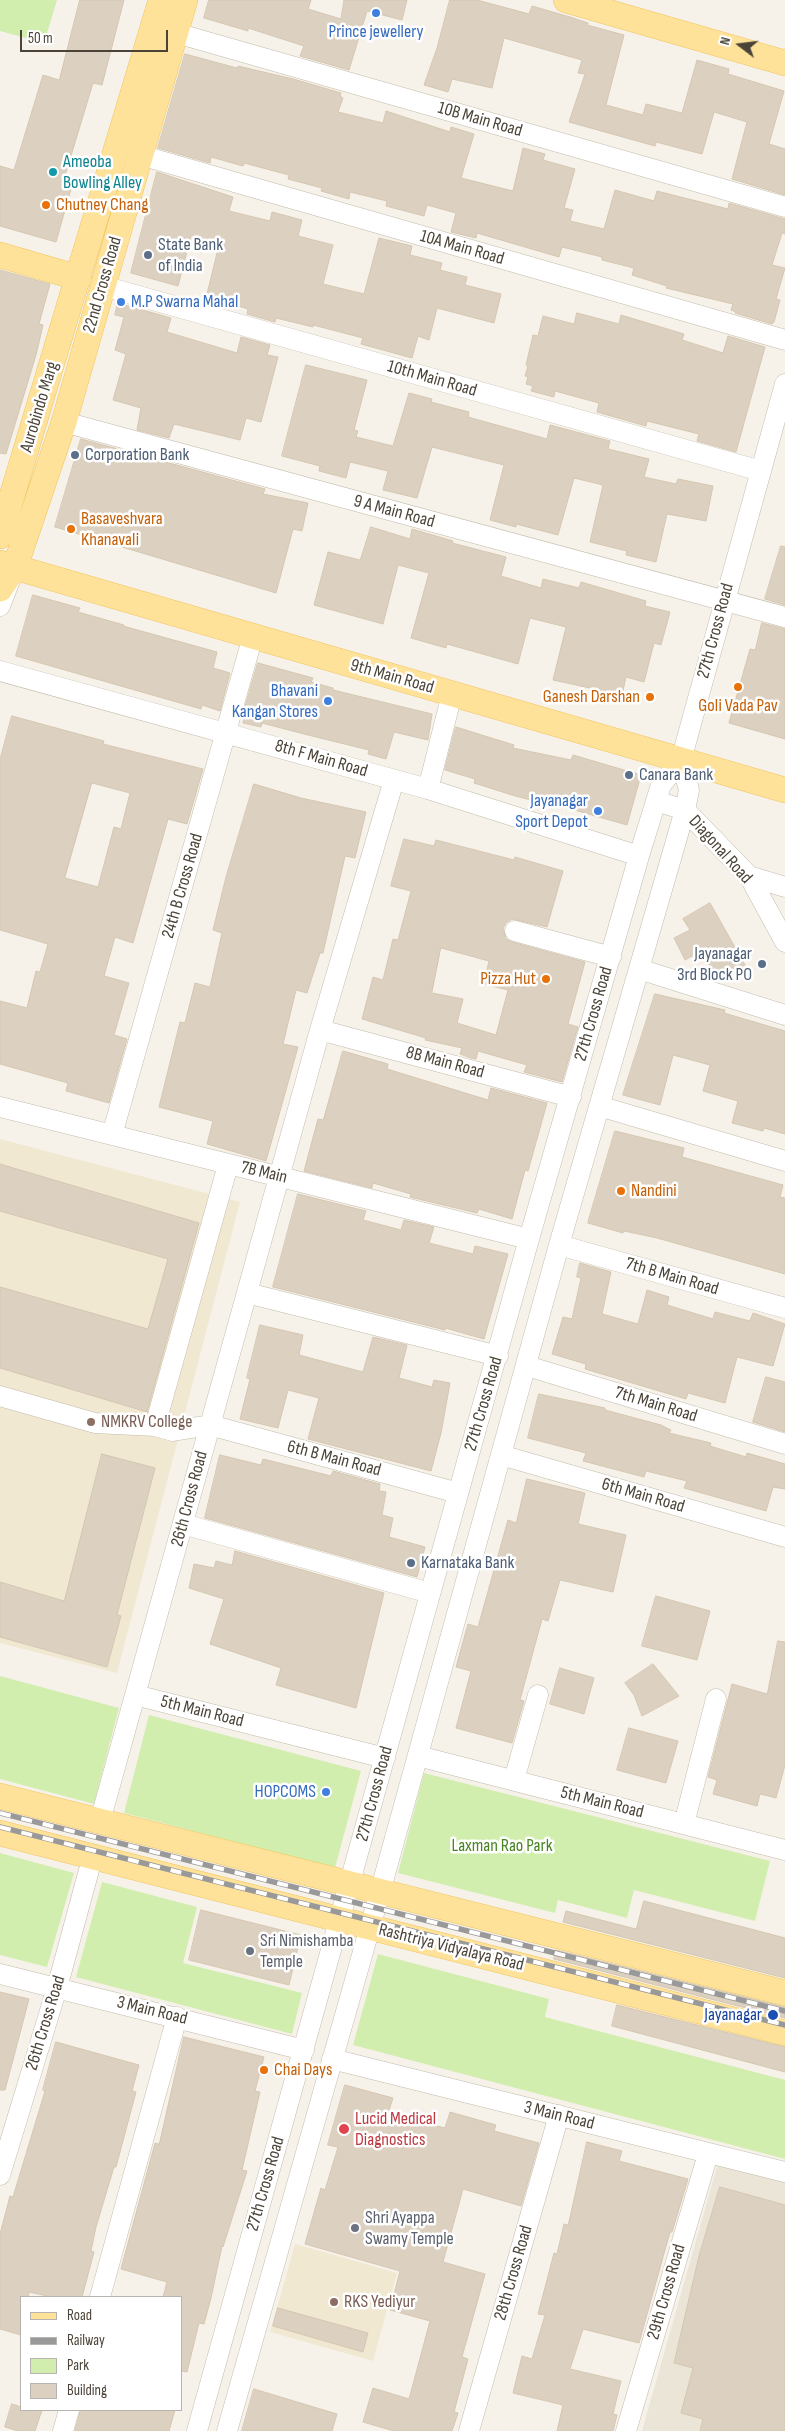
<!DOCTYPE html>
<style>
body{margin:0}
#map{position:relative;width:785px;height:2431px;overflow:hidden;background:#f6f2ea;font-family:"Sofia Sans Condensed",sans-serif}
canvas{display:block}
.legend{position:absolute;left:20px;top:2296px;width:162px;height:115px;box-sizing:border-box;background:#fff;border:1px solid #b7b4af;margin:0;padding:6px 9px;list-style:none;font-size:15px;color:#4b4337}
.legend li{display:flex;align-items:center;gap:10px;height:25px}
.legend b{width:25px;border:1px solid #b7b4af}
.north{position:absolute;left:715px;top:20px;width:50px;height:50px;-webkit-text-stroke:4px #fff;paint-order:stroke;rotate:285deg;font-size:14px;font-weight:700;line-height:20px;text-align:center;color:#4b4337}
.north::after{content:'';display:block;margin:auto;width:18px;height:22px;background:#4b4337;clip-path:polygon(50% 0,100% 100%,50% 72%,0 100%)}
.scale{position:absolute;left:20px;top:30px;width:148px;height:22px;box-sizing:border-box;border:2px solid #4b4337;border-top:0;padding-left:6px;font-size:15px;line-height:18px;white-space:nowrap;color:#4b4337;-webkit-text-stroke:4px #fff;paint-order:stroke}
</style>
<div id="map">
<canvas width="785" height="2431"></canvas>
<ul class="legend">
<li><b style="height:6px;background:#ffe29a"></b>Road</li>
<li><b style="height:6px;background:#999"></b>Railway</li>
<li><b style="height:14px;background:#d2eeaf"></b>Park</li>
<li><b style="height:14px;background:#dcd1c1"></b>Building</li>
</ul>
<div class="north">N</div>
<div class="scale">50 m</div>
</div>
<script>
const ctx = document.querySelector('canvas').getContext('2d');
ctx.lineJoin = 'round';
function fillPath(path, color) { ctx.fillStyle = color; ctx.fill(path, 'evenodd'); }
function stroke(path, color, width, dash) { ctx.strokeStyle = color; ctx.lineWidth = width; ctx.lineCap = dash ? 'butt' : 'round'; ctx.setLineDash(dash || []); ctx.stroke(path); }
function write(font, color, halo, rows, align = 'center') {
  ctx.font = font + ' "Sofia Sans Condensed",sans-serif'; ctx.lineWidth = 5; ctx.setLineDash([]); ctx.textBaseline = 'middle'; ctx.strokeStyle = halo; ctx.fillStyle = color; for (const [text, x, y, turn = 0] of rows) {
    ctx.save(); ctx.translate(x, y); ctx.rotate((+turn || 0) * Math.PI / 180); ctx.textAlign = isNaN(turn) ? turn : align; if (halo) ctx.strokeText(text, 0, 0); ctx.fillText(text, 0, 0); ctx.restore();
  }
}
const residential = new Path2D(`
 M718 2163 785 2182V2431H642Z`);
const education = new Path2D(`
 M0 1139 240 1202 117 1673 0 1643Z
 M295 2244 397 2273 373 2361 270 2332Z`);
const green = new Path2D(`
 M0 0H57L44 43 0 31Z
 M0 1676 119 1708 94 1804 0 1779Z
 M149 1715 361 1771 335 1868 124 1813Z
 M424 1773 770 1861 755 1921 634 1890 627 1918 558 1900 555 1913 398 1873Z
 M0 1853 74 1873 47 1967 0 1955Z
 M102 1882 197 1907 183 1963 302 1993 292 2034 76 1977Z
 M378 1954 549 1999 545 2017 785 2080V2159L353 2045Z`);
const building = new Path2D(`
 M80 0H124L102 85 93 83 64 179 73 182 56 242 0 226V166L14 170 43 75 59 80Z
 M209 0H311L308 9 341 19 344 0H407L402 20 367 11 349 70 300 56 304 46 248 28V31L204 18Z
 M450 0H477L529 14 532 6 570 17 588 23 587 25 624 35 606 105 643 115 646 104 682 113 697 60 729 69 728 74 784 91 769 144 785 149V195L732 179 747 122 714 112 702 154 656 142 655 146 569 122 585 74 578 73 582 60 504 38 492 88 452 79 448 92 424 85 437 48Z
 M185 54 237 68 238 66 293 79 341 93 340 96 343 98 338 112 383 123 386 111 450 132 451 127 474 134 461 178 513 191 523 148 545 154 543 160 575 169 564 208 573 210 570 221 604 229 615 190 654 201 657 191 728 209 729 203 785 219V234L782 233 772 265 785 268 776 299 780 300 774 322 772 324 735 313 736 312 731 310 733 304 666 288 667 286 632 275 634 268 602 260V257L562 247 559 257 477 233 476 238 451 232 456 213 427 205 424 216 386 206 387 201 350 192 349 199 321 191 322 188 288 179 289 175 244 163 243 166 211 157 210 163 158 148Z
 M157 172 233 197 229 211 270 221 272 212 302 220 298 236 333 245 323 284 364 294 379 238 412 246 410 255 442 263 440 270 467 277 465 285 501 294 494 323 437 308 429 340 418 336 412 358 361 344 363 338 313 325V327L276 318 275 322 247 314 248 309 221 301 222 298 207 294 219 245 191 236 178 286 131 273Z
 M0 270 50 284 39 324 43 325 36 355 6 454 0 453Z
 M118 303 171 318 167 332 237 353 241 337 270 345 267 355 278 357 261 422 246 418 240 440 174 424 169 438 137 430 141 408 113 400 126 354 115 350 124 317 115 315Z
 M577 313 619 324 621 315 684 334 682 340 723 353 728 336 765 347 736 452 697 441 699 434 647 421 646 426 597 412 599 403 555 391 554 397 531 391 533 386 526 384 528 377 525 376 528 366 526 365 533 335 538 336 543 316 574 324Z
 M306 365 367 380 354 430 358 431 356 437 393 446 409 393 432 399 431 402 469 412 468 417 547 439 550 425 610 441 608 449 649 459 644 477 676 484 678 479 713 486 706 521 667 514 656 562 626 555 627 551 590 542 603 485 574 478 558 535 516 524V527L490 520 504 465 432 447 417 498 383 490 388 471 350 462 346 478 319 471 320 466 282 456Z
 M81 439 265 489 263 494 308 503 302 531 293 529 276 593 55 527Z
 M371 527 410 539 412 529 453 541 452 543 506 557 501 576 541 588 543 579 579 588 581 582 646 601 645 606 670 612 661 645 654 643 644 682 626 677 622 695 553 680 566 627 530 618 518 664 447 644 446 648 411 638 429 573 398 565 383 624 314 605 328 552 360 560Z
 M781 546 785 547V605L765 599Z
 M33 595 80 608 78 612 124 625 123 626 217 652 213 668 230 673 220 711 202 705 201 709 16 656Z
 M762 623 785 629V739L729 723 750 649 755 650Z
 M258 663 313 678 311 682 333 688V690L432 714 428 740 394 732 386 759 368 754 369 750 300 733 262 723 261 727 243 723 244 718H242Z
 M12 716 104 741 103 744 203 769 187 824 168 819 133 943 115 937 104 976 129 983 114 1035 127 1039 109 1103 66 1091 68 1083 0 1064V1001L27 1008 36 971 40 972 48 944 0 930V760ZM92 783 130 793 121 829 114 827 98 887 65 878Z
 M456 727 514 745 513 748 571 760 573 755 641 775 627 825 550 803 549 805 512 795 474 783 475 779 445 770Z
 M254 784 301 798 366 812 355 858 345 856 323 953H320L307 993 296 990 283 1044 298 1047 266 1161 207 1144 213 1121 159 1107 180 1022 185 1023 195 983 210 987 222 933 213 930 226 877Z
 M404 839 434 846 436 840 514 860 515 857 563 871 547 927 512 919 506 923 503 928 506 939 512 942 585 962 568 1024 578 1027 562 1082 524 1072 527 1065 478 1051 476 1059 471 1058 460 1054 462 1048 425 1040 426 1038 362 1019 373 977 383 980 393 939 398 940 411 891 391 886ZM441 948 489 961 484 984 508 990 496 1035 457 1023 463 999 432 993Z
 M710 903 745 965 718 980 701 951 685 960 674 938 690 930 683 919Z
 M655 994 725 1010 724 1013 785 1031V1134L764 1128 763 1131 732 1123 738 1101 703 1091 710 1065 673 1055 660 1105 623 1095Z
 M343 1051 388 1064 387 1069 488 1100 491 1088 547 1103 528 1171 525 1170 512 1219 479 1209 477 1213 410 1197 411 1194 373 1183 372 1188 304 1171 318 1119 323 1120Z
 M615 1131 684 1148 682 1157 783 1185 780 1197 785 1198V1274L657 1238 624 1231 623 1233 588 1223Z
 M0 1164 199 1223 147 1412 0 1368V1287L148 1329 168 1259 0 1211Z
 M298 1194 366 1211 363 1220 401 1230 404 1220 434 1227 429 1243 473 1254 475 1246 508 1254 484 1339 445 1328V1330L273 1287Z
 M580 1263 611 1272 602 1314 638 1324 647 1290 669 1297 667 1305 713 1319 715 1312 750 1321 753 1313 785 1324 773 1366 737 1357 725 1403 688 1393 686 1399 585 1369 586 1364 552 1354 563 1317 572 1319 581 1278 577 1277Z
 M260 1325 303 1335 299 1355 363 1372 373 1337 407 1345 399 1378 432 1387 434 1380 450 1383 441 1433 431 1471 308 1439 319 1398 288 1390 278 1428 240 1419 250 1379 247 1378Z
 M766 1377 785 1382V1432L753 1422Z
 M539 1394 605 1408V1410L661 1425 671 1430 669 1433 711 1443 710 1446 746 1457 747 1453 785 1464V1489L773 1487 766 1511 684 1488 687 1481 646 1471 644 1477 583 1461 586 1453 528 1438Z
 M102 1454 155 1468 117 1615 121 1616 107 1667 0 1637V1582L64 1601Z
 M220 1455 261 1465 263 1459 331 1476 333 1471 380 1484 379 1491 386 1492 382 1515 393 1518 389 1537 425 1547 417 1577 205 1518Z
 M527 1479 585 1493 578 1524 626 1535 613 1592 560 1580 548 1621 542 1619 520 1700 524 1701 512 1743 456 1728 471 1671 456 1667 468 1624 478 1627 508 1520 516 1523Z
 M235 1551 384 1593 356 1708 276 1685 281 1668 210 1644 224 1599 189 1588 194 1564 214 1568 216 1561 232 1565Z
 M656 1596 710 1611 697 1660 642 1646Z
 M778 1641 785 1642V1765L776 1798 760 1794 757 1806 713 1794 717 1780 708 1777 732 1684 767 1694Z
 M653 1664 679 1696 642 1716 634 1695 625 1683Z
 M560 1668 594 1678 584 1714 550 1704Z
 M629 1728 678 1741 666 1783 617 1770Z
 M644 1901 785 1938V1978L563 1922 566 1911 636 1929Z
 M201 1910 301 1935 289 1985 189 1960Z
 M556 1950 785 2007V2018L554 1959Z
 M0 1992 29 1999 5 2090H0Z
 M617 2005 785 2047V2072L612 2026Z
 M184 2037 264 2057 255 2091 260 2092 242 2170 247 2171 223 2247 222 2246 211 2298 204 2324 199 2323 187 2372 181 2371V2297H163L167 2282 121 2269 155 2143 159 2144Z
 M56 2042 139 2065 132 2091 136 2092 116 2167H114L96 2227 91 2251 94 2252 82 2297H52L29 2292 28 2297H21V2335L0 2329V2234L10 2196 13 2197 45 2091 43 2090Z
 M345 2085 393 2098 388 2114 445 2128 450 2112 496 2125 494 2131 539 2143 521 2206 463 2189 443 2262 485 2274 462 2357 468 2359 454 2412 458 2413 452 2431H394L363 2422 373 2388 409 2399 430 2321 390 2310 400 2271 305 2244 321 2188 325 2190 338 2147 328 2145Z
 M587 2142 622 2151 619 2161 688 2179 672 2232H670L639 2343 583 2329 570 2369 621 2381 613 2414 617 2415 613 2431H557L563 2405 513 2393 522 2356 532 2359 545 2315 538 2314 554 2253 557 2254 564 2224 568 2225Z
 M720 2187 785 2205V2431H700L703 2419 681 2413 693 2368 674 2363 699 2256Z
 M278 2308 368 2333 363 2352 273 2326Z
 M254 2389 337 2414 332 2431H242Z
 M12 2404 21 2407V2410H42L35 2431H18L5 2427Z
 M81 2410H175L169 2431H75Z`);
const minor = new Path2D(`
 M176 33 785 207
 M140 155 785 340
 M103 286 761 471
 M64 422 785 617
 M0 606 12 575
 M0 671 428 789 639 856
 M428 789 452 694
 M656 801 685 810 749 876 785 942
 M749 876 785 887
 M515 931 611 957
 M639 969 785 1015
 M320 1030 571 1097
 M599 1106 785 1161
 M0 1107 529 1239
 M112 1135 253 636
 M559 1245 785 1308
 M247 1293 498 1356
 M527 1366 785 1444
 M0 1396 95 1423 155 1426 173 1431 210 1425 458 1493
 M155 1426 228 1165
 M501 1455 785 1537
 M183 1524 430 1593
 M135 1695 385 1758
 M418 1756 785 1850
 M514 1780 538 1695
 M100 1821 320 1030 394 780
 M684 1824 716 1699
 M0 1974 304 2050
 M332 2059 785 2172
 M0 2175 57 1988 89 1870
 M100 2297 177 2017
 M63 2431 69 2410
 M197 2431 529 1239 639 856 661 785 681 760 785 384
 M227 2431 380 1892 559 1245 685 810 689 790 681 760
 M469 2431 559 2115
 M626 2431 708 2154`);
const major = new Path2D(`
 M566 0 785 63
 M0 255 79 278
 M0 536 161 0
 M0 563 785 790
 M0 589 15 567 64 422 185 0
 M0 1796 785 1993
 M0 1833 785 2033`);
const rail = new Path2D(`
 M0 1813 785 2011
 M0 1827 785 2025`);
const markers = [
 [376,13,5,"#3f7fe0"],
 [53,172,5,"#0f9aa8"],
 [46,205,5,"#e8710a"],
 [148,255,5,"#5c6f8a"],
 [121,302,5,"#3f7fe0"],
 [75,455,5,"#5c6f8a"],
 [71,529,5,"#e8710a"],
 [738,687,5,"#e8710a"],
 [650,697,5,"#e8710a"],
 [328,701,5,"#3f7fe0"],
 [629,775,5,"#5c6f8a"],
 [598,811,5,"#3f7fe0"],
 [762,964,5,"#5c6f8a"],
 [546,979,5,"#e8710a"],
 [621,1191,5,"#e8710a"],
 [91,1422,5,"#8d6e63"],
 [411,1563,5,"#5c6f8a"],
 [326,1792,5,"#3f7fe0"],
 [250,1951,5,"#6b7280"],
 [773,2015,6,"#1a4fb4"],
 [264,2070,5,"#e8710a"],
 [344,2129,6,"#e0444e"],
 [355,2228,5,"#6b7280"],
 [334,2302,5,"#8d6e63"]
];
const shopNames = [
 ["Prince jewellery",376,32,"center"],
 ["M.P Swarna Mahal",131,302,"left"],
 ["Bhavani",318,691],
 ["Kangan Stores",318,712],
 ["Jayanagar",588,801],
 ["Sport Depot",588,822],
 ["HOPCOMS",316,1792]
];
const streetNames = [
 ["10B Main Road",480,120,16],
 ["10A Main Road",462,248,16],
 ["22nd Cross Road",103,285,-74],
 ["10th Main Road",432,379,16],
 ["Aurobindo Marg",40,407,-73],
 ["9 A Main Road",394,512,15],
 ["27th Cross Road",716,631,-75],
 ["9th Main Road",392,677,16],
 ["8th F Main Road",321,759,16],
 ["Diagonal Road",720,850,48],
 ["24th B Cross Road",183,886,-74],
 ["27th Cross Road",594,1014,-74],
 ["8B Main Road",445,1063,15],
 ["7B Main",264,1173,13],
 ["7th B Main Road",672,1277,16],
 ["27th Cross Road",484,1404,-74],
 ["7th Main Road",656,1405,17],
 ["6th B Main Road",334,1459,15],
 ["6th Main Road",643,1496,16],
 ["26th Cross Road",190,1499,-75],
 ["5th Main Road",202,1712,14],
 ["27th Cross Road",375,1794,-75],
 ["5th Main Road",602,1803,14],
 ["Rashtriya Vidyalaya Road",451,1948,14],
 ["3 Main Road",152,2011,14],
 ["26th Cross Road",46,2023,-73],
 ["3 Main Road",559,2116,14],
 ["27th Cross Road",266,2184,-74],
 ["28th Cross Road",514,2273,-74],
 ["29th Cross Road",667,2292,-74]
];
const cultureNames = [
 ["Ameoba",63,162],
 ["Bowling Alley",63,183]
];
const foodNames = [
 ["Chutney Chang",56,205],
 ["Basaveshvara",81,519],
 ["Khanavali",81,540],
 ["Ganesh Darshan",640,697,"right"],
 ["Goli Vada Pav",738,706,"center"],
 ["Pizza Hut",536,979,"right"],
 ["Nandini",631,1191],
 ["Chai Days",274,2070]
];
const serviceNames = [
 ["State Bank",158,245],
 ["of India",158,266],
 ["Corporation Bank",85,455],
 ["Canara Bank",639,775],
 ["Jayanagar",752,954,"right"],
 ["3rd Block PO",752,975,"right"],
 ["Karnataka Bank",421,1563]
];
const educationNames = [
 ["NMKRV College",101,1422],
 ["RKS Yediyur",344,2302]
];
const parkNames = [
 ["Laxman Rao Park",502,1846]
];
const worshipNames = [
 ["Sri Nimishamba",260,1941],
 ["Temple",260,1962],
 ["Shri Ayappa",365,2218],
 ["Swamy Temple",365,2239]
];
const transitNames = [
 ["Jayanagar",762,2015]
];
const healthNames = [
 ["Lucid Medical",355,2119],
 ["Diagnostics",355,2140]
];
fillPath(residential, '#ebe5d7');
fillPath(education, '#f1e8d2');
fillPath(green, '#d2eeaf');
fillPath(building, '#dcd1c1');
stroke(building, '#d5c6b0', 1);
stroke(minor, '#c3bbab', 21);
stroke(major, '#f1c45d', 26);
stroke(minor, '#fff', 20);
stroke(major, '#ffe29a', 25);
stroke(rail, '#999', 5.5);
stroke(rail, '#fff', 4, [11]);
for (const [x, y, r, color] of markers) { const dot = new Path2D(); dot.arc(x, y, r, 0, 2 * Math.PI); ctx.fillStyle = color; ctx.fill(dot); stroke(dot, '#fff', 2); }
write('18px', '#366cbe', '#fff', shopNames, 'right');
write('18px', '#4b4337', '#fff', streetNames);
write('18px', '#0d838f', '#fff', cultureNames, 'left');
write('18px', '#c56008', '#fff', foodNames, 'left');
write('18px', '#4e5e75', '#fff', serviceNames, 'left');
write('18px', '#785e54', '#fff', educationNames, 'left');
write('18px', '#488522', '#fff', parkNames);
write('18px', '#5b616d', '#fff', worshipNames, 'left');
write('18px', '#164399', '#fff', transitNames, 'right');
write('18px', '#be3a42', '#fff', healthNames, 'left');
</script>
